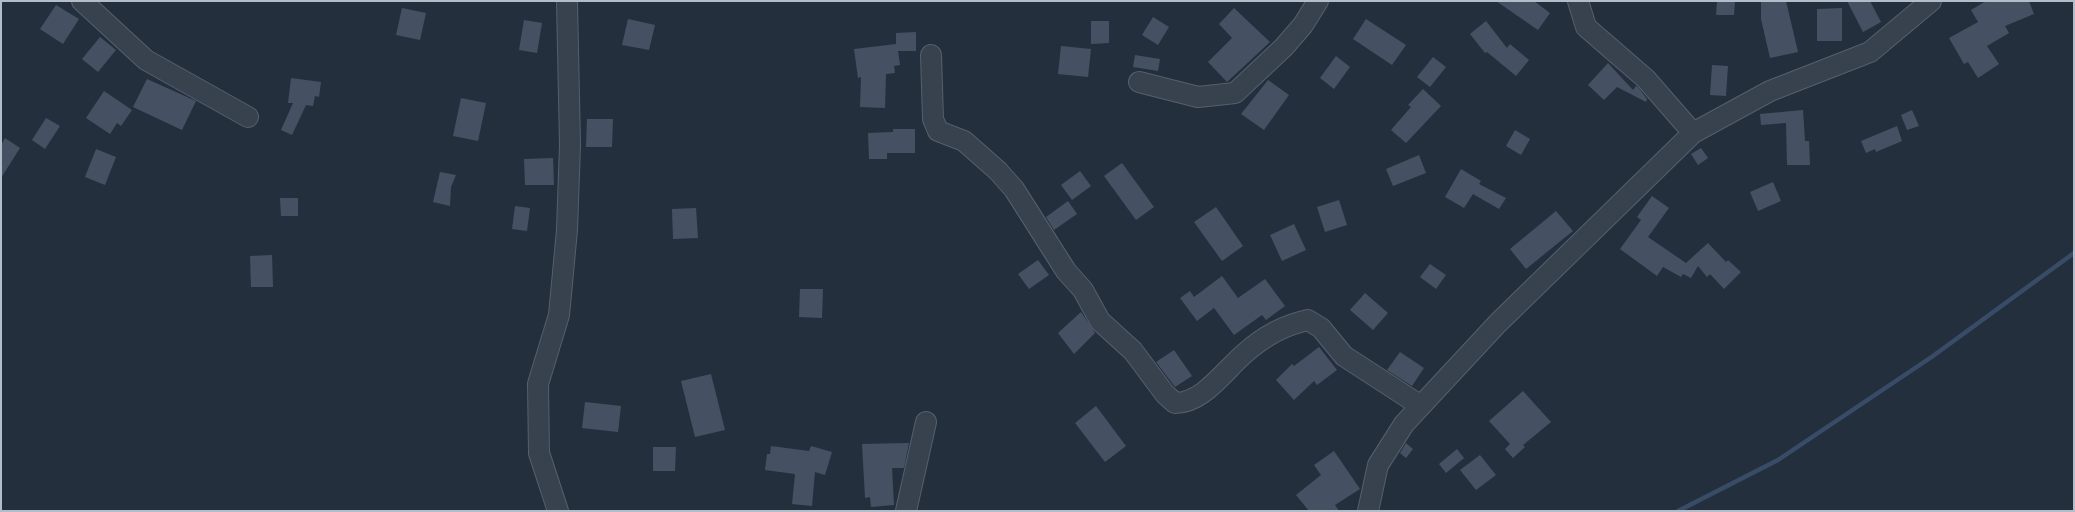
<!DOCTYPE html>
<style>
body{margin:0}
#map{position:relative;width:2075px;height:512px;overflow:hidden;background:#242f3e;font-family:"Fira Sans Condensed",sans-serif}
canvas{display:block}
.frame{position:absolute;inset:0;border:2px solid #b4bcc9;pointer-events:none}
</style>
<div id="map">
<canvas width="2075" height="512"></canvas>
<div class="frame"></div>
</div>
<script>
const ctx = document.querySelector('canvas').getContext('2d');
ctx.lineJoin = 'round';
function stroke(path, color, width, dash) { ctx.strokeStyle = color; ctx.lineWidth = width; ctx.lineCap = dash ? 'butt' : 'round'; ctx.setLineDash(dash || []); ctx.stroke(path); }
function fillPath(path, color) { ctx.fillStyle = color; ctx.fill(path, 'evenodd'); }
const stream = new Path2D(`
 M1678 511 1778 460 1933 356 2074 253`);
const building = new Path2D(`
 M1496 1H1534L1550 13 1538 30Z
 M1717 1H1735L1734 15H1716Z
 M1761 1H1786L1798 52 1770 58 1761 19Z
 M1847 1H1870L1881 22 1863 32Z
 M1986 1H2029L2034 14 2005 26 2009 33 1987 46 1999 64 1978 78 1968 62 1964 64 1949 38 1978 22 1971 10Z
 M56 5 79 19 63 44 40 29Z
 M402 8 426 13 420 40 396 35Z
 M1234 8 1270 42 1227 82 1208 62 1232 38 1219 24Z
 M1842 8V41H1817V9Z
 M1153 17 1169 27 1158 45 1142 35Z
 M628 19 655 25 649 50 622 45Z
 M1366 19 1406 45 1392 65 1353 39Z
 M524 20 542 23 537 53 519 50Z
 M1091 21H1109V43L1091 44Z
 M1486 21 1507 48 1510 44 1529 60 1516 76 1487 52 1485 53 1470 34Z
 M916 32V51H898L900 65 894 66 895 73 886 74 885 108 860 107 861 77 858 78 854 49 896 44V33Z
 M100 37 116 50 98 72 82 59Z
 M1061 46 1091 49 1088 77 1058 74Z
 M1135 55 1160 59 1158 71 1133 67Z
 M1336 56 1350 67 1334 89 1320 78Z
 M1433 57 1446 67 1430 87 1417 77Z
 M1608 63 1633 90 1636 86 1638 87 1647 99 1646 102 1617 87 1604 100 1588 85Z
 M1712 65 1728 66 1726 96 1710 95Z
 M291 78 321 82 319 97 315 96 313 106 306 105 292 135 281 130 293 103H288Z
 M147 79 196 101 182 130 133 107Z
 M1268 80 1289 95 1264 130 1241 114Z
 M1423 89 1441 106 1406 143 1391 130 1411 107 1408 105Z
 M104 91 132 110 121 126 117 123 110 134 86 118Z
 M461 98 486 103 478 141 453 136Z
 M1803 110 1805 141H1809L1810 165H1787L1786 123 1761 125 1760 114Z
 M1912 110 1919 126 1907 130 1901 115Z
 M46 118 60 126 45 149 32 140Z
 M587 119H613L612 147H586Z
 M1897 126 1902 141 1876 152 1875 149 1866 153 1861 141Z
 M893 129H915V153H887V159H869L868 133 893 132Z
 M1515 130 1530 139 1521 155 1506 146Z
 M5 138 20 148 1 178V145Z
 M1701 148 1708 158 1698 165 1691 154Z
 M96 149 116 157 105 185 85 177Z
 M1419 155 1426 173 1393 186 1386 169Z
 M553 158 554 185H525L524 159Z
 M1122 163 1154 207 1136 220 1104 176Z
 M1461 169 1481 181 1479 184 1506 198 1499 209 1473 194 1464 208 1445 197Z
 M1080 171 1091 186 1072 200 1061 185Z
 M440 172 456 175 451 187 450 206 433 202Z
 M1773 182 1781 201 1758 211 1750 192Z
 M1652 196 1669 208 1648 237 1686 263 1708 243 1726 262 1728 260 1741 272 1724 289 1710 274 1707 277 1698 266 1691 278 1683 274 1681 277 1663 267 1657 276 1620 249 1641 220 1637 217Z
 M280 198H298V216H281Z
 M1339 200 1347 225 1325 232 1317 207Z
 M1068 201 1077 214 1054 230 1046 217Z
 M515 206 530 208 527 231 512 229Z
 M1216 207 1243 246 1222 261 1194 222Z
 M696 208 698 238 673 239 672 209Z
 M1556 211 1573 231 1526 269 1510 249Z
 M1294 224 1306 250 1282 261 1270 235Z
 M272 255 273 287H251L250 256Z
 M1038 260 1049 275 1029 289 1018 274Z
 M1430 264 1446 275 1436 289 1420 277Z
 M1222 276 1238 298 1265 279 1285 306 1266 320 1262 315 1234 335 1214 308 1197 321 1180 298 1190 291 1194 297Z
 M800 289H823L822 318 799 317Z
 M1365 293 1388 313 1373 330 1350 310Z
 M1081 312 1095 333 1074 354 1058 333Z
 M1319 347 1337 370 1317 385 1314 381 1294 400 1276 380 1292 364 1294 366Z
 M1174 350 1192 376 1175 387 1156 362Z
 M1400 352 1424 368 1412 386 1387 370Z
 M711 374 725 430 695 437 681 381Z
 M1523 391 1551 422 1523 445 1525 447 1513 458 1505 449 1510 444 1489 421Z
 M585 402 621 406 618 432 582 428Z
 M1096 406 1126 446 1105 462 1075 423Z
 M909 443 904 468H892L894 505 871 507 870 497 865 498 862 444Z
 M1406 443 1413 449 1406 458 1400 453Z
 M771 446 809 451 811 446 832 452 825 475 815 472 812 506 792 504 795 474 765 470 767 454H770Z
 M653 447H676L675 471H653Z
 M1457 449 1464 458 1446 473 1439 464Z
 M1334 451 1360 489 1335 505 1339 511H1309L1296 495 1321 475 1314 465Z
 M1480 455 1496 475 1476 490 1460 470Z`);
const minor = new Path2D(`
 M82 1 146 60 248 117
 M1578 1 1586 27 1646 79 1693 133
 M931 55 933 119 938 131 964 141 998 171 1014 189 1066 271 1083 290 1100 321 1133 351 1165 394 1175 403C1203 403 1224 371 1245 353 1263 337 1284 325 1308 320L1321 328 1344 356 1421 406
 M1139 82 1198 97 1235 93 1284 47 1303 25 1318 1
 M558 511 539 453 538 384 559 315 567 230 570 145 567 1
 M906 511 926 422
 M1368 511 1378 465 1404 424 1498 323 1693 133 1770 91 1870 52 1931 1`);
stroke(stream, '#394c67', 4.5);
fillPath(building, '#455162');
stroke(minor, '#565f6c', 22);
stroke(minor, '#38414e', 20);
</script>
